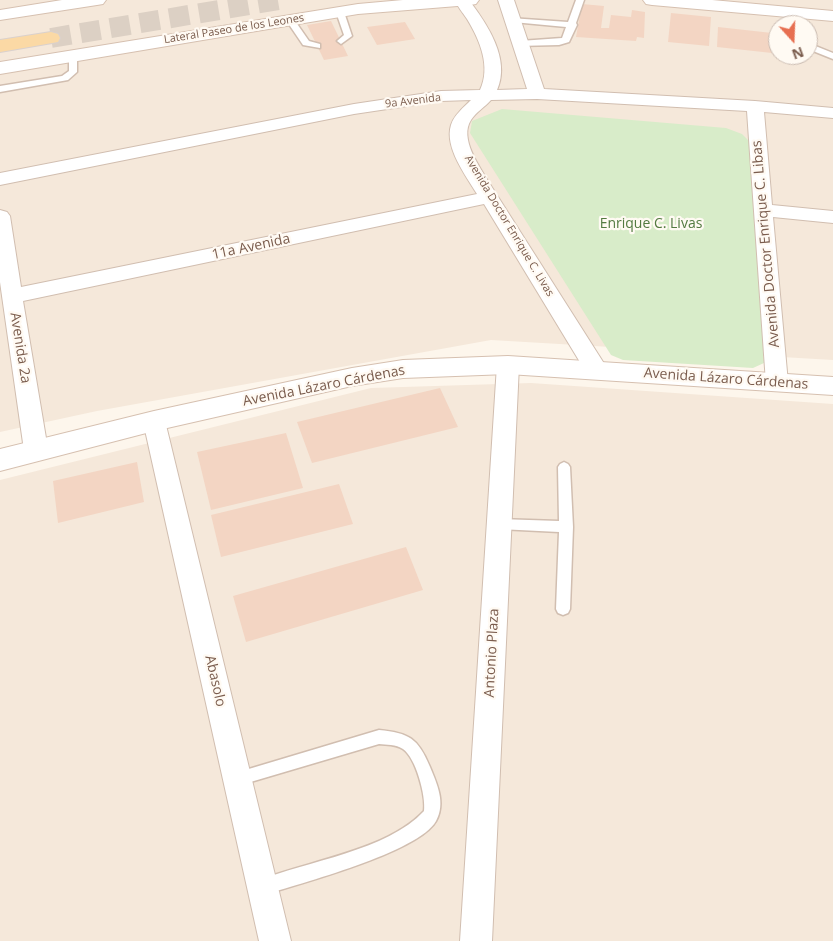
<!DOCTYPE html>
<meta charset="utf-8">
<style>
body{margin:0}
#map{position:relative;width:833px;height:941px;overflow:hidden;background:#fdf6ec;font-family:"Open Sans",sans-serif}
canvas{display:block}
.north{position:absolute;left:768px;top:15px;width:50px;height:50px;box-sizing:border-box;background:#fffaf3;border:1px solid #cabbb1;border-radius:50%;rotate:160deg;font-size:14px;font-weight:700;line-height:20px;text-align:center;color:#7a5c4d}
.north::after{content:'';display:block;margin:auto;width:18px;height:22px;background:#e76f51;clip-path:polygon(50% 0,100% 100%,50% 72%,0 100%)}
</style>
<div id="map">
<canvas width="833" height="941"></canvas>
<div class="north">N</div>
</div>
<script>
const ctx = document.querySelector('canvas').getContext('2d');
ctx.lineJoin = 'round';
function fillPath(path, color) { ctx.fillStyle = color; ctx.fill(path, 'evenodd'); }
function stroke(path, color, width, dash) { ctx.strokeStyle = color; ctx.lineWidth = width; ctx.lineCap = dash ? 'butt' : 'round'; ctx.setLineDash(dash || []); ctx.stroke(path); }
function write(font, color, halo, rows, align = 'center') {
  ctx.font = font + ' "Open Sans",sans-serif'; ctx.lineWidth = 4.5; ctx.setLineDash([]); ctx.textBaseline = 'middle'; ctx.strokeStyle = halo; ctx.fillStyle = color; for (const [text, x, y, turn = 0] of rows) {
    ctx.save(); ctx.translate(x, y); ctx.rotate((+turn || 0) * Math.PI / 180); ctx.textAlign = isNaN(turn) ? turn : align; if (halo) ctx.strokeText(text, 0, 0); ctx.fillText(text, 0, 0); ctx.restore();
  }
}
const residential = new Path2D(`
 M0 0H833V360L491 340 97 411 0 432ZM778 25H808V55H778Z
 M531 383 833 404V941H0V480L371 388Z`);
const green = new Path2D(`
 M502 109 726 128 742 134 753 145 764 363 753 368 623 360 611 355 470 133 472 121Z`);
const building = new Path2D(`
 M582 4 604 6 601 28H609L611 15 631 17 632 10 645 12 644 38 637 37 636 41 576 37Z
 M671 13 711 17 709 46 668 42Z
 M331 21 348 56 324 60 307 25Z
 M405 22 415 39 377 45 367 27Z
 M718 27 772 33V53L717 47Z
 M440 388 458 427 312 463 297 422Z
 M286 433 303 488 211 510 197 452Z
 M137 462 144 502 58 523 53 481Z
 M339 484 353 524 221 557 211 515Z
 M406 547 423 590 246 642 233 596Z`);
const primaryTunnel = new Path2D(`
 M51 38 279 0`);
const lane = new Path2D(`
 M576 0H584L576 23 577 25 569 42 559 45 517 46V42L520 41 562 38 566 27 513 22 509 20 510 18 568 22Z
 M337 10 344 12 352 36 341 44 337 41 344 35 336 12Z
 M791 11H797L802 25H794Z
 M287 18H293L309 41 320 44V48L303 45 286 20Z
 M808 43 833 53V59L808 49Z
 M73 52 77 55V72L68 80 0 92V86L62 76 69 71V55Z
 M564 462 568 464 570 467 573 527 570 609 568 613 563 615 558 613 556 609 559 532 499 529 494 528 492 524 494 520 499 519 559 521 558 467 560 464Z
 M379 730C409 733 418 738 430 767 437 784 446 803 436 821 419 852 299 884 263 895L257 893 255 887 257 881C307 861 387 851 424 811 426 796 416 758 403 749 396 744 386 745 379 744L237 786 232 784 229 779 232 774Z`);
const street = new Path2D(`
 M455 0H469C487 24 511 59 497 90L527 89 498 0H514L544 89 755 101 833 108V118L764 112 772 205 833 211V223L773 217 788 383 785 389 777 391 769 389 766 383 747 111 537 99 491 100C485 107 476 112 471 120 459 138 479 166 488 181L605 365 608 371 605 377 597 379 589 377 484 204 23 301 48 450 44 456 36 459 28 456 24 450 0 282V210L7 212 10 216 21 287 477 194C466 176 444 147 451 125 454 115 464 107 471 100L441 101 354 114 0 185V173L354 104 441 91 480 90C491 67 480 40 467 19 463 13 457 6 455 0Z
 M508 357 516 359 519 365 492 941H460L497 365 500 359Z
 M154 412 162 415 165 421 291 941H259L143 421 146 415Z`);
const secondary = new Path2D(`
 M62 0H106L103 4 97 5 0 20V10Z
 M403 0H479L476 4 470 5 358 14 0 74V62L358 4Z
 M643 0H712L833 11V21L652 5 646 4Z
 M508 356 833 377V395L508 374 403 378 352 386 154 431 0 471V449L154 411 352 368 403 360Z`);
const primary = new Path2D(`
 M51 32 58 34 60 38 58 42 0 52V40Z`);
const farStreetnames = [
 ["Lateral Paseo de los Leones",234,29,-9],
 ["9a Avenida",413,101,-7],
 ["Avenida Doctor Enrique C. Livas",509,226,59]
];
const parkNames = [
 ["Enrique C. Livas",651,224]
];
const streetNames = [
 ["Avenida Doctor Enrique C. Libas",766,244,-95],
 ["11a Avenida",251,247,-12],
 ["Avenida 2a",20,348,81],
 ["Avenida Lázaro Cárdenas",726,379,4],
 ["Avenida Lázaro Cárdenas",324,386,-11],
 ["Antonio Plaza",492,653,-87],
 ["Abasolo",215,681,77]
];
fillPath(residential, '#f5e8da');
fillPath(green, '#d8ecc9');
fillPath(building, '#f3d5c3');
stroke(primaryTunnel, '#dcd0c4', 20, [20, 10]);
stroke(lane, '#d1beb0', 3);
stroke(street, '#d1beb0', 2);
stroke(secondary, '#d6c0b0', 2);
stroke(primary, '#dad1cd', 2);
fillPath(lane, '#fff');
fillPath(street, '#fff');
fillPath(secondary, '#fff');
fillPath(primary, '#fbd9a5');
write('11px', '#7a5c4d', '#fffaf3', farStreetnames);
write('14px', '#537a41', '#fffaf3', parkNames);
write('14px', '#7a5c4d', '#fffaf3', streetNames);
</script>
